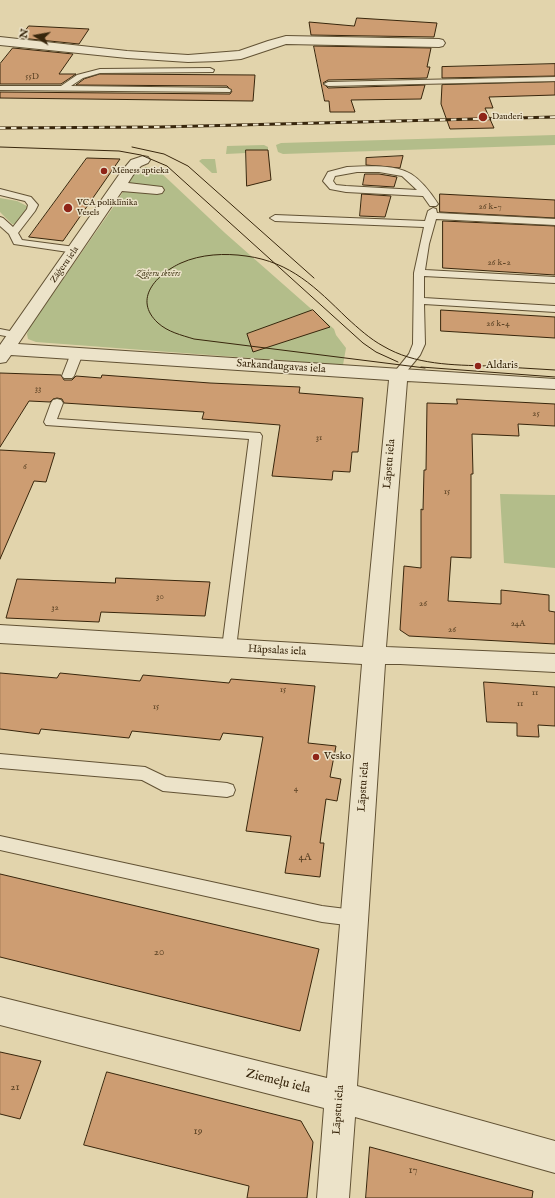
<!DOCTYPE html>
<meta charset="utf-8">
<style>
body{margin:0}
#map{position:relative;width:555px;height:1198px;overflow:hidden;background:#e2d4ac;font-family:"IM FELL English",serif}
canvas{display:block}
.north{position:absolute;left:16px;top:16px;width:40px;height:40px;-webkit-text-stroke:3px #ece3c9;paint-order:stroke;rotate:281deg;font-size:11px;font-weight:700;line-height:16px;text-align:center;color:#38260c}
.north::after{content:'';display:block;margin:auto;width:14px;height:18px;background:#38260c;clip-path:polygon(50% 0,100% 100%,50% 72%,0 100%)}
</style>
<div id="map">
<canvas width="555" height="1198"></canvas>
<div class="north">N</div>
</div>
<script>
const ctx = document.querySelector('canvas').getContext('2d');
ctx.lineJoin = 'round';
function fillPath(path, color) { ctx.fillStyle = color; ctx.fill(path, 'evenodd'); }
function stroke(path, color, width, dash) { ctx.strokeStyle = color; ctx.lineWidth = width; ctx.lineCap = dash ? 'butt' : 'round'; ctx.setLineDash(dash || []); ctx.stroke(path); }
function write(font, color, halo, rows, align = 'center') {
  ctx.font = font + ' "IM FELL English",serif'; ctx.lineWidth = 3; ctx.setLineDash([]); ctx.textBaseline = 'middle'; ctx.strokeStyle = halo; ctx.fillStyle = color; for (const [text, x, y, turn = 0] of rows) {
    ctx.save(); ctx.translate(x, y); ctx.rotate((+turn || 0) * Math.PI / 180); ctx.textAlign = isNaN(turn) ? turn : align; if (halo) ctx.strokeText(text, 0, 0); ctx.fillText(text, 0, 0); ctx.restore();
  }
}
const green = new Path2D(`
 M555 135V145L283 154 278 152 276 145 281 143Z
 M264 145 268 147V150H246V153L226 154 227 146Z
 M202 159H215L217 173H212L199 161Z
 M146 167 157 169 225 233 334 329 336 335 346 348 343 365 36 342 28 339 27 334 29 328 114 206 137 170Z
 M0 198 17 201 27 206 28 209 16 225 12 224 0 212Z
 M500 494 555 495V568L504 563Z`);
const building = new Path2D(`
 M357 18 437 23 434 37 311 35 309 22 354 26Z
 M29 26 89 29 79 44 20 38Z
 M314 46 431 48 427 67H430L427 78 328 80 323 83 328 88 425 85 421 99 351 100 355 112H330L329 101H325Z
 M13 48 73 54 59 74H76L61 84H0V64Z
 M555 64V76L442 78V67Z
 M100 74 255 75 253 101 0 98V92L230 94 232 91 227 86 76 85 84 79Z
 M555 82V95L489 97 493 108H485L494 128 450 129 441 104 442 85Z
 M246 150H268L271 180 247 186Z
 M403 156 400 168 366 165V158Z
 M87 158 120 159 63 241 29 237Z
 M365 174H379L397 177 394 187 363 185Z
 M362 194 391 196 385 217 360 216Z
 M440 194 555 200V218L440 212Z
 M443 221 555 226V275L443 268Z
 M313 310 330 327 253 352 247 334Z
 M441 310 555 317V338L441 331Z
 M0 373 61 375 64 380H72L76 376 101 378 102 375 210 383 300 387 299 393 363 398 358 452H352L350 472 333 471 332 480 272 476 280 425 202 419 204 412 64 403 62 399 57 398 53 399 50 402 29 401 0 447Z
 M457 399 555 404V426L518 424 519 436 472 434 473 474H471V558L451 557 448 601 501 604V590L549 595V611L555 612V644L409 636 400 630 404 566 421 568V509L423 510 424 470H426L427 403 457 404Z
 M0 450 55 453 46 482 34 481 0 559Z
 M116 578 210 582 205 616 101 612 99 622 6 618 17 579 115 583Z
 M0 673 57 678 60 673 140 681 143 675 229 683 231 679 315 686 308 743 336 746 330 777 341 779 337 801 326 799 320 843H324L320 877 285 873 291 836 246 831 263 737 223 733 220 740 132 731 129 738 41 729 39 734 0 729Z
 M484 682 555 687V726L538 725 539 737 517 736V723L487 722Z
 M0 874 319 949 300 1031 0 957Z
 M0 1052 41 1061 20 1119 0 1114Z
 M107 1072 301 1121 313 1142 307 1198H247L249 1186 84 1145Z
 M370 1147 533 1191 532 1198H366Z`);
const service = new Path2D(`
 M210 68 214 70 213 72 100 73 83 78 71 86 227 88 231 90 230 92 0 90V86H61L77 75 100 69Z
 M555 77V81L328 86 324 84 328 82Z
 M347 167C364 166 396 164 411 174 422 181 431 193 438 204L436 206H430L423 196 346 192 330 189 323 181 328 172ZM357 172H379L402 176 417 190 346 186 336 185 333 181 335 176Z
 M0 189 31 197 38 205 35 211 18 233 22 240 75 247 79 248 80 250 79 252 75 253 14 244 9 234 0 226V217L3 218 13 227 27 209 28 205 25 201 0 195Z
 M433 208 436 209 437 213 555 219V225L436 219 429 244 425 270 555 277V283L424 276V298L555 306V312L424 304 425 344 420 355 402 377H394L392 375 409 354 413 344 414 273 424 227 275 221 270 218 275 215 425 221 428 211Z
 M0 329 20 333 21 335 16 338 0 335Z
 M77 350 83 353 74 376 72 378H64L62 376 71 353Z
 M57 399 61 400 63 403 57 419 260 433 262 436 236 648 234 652 229 654 224 652 222 648 249 439 46 425 44 422 51 403 53 400Z
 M0 754 145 767 166 777 227 783 233 785 235 790 233 795 227 797 163 791 142 780 0 768Z
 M0 836 322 906 354 910 360 912 363 918 360 924 354 926 322 922 0 850Z`);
const pedestrian = new Path2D(`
 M143 156 148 157 150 160 148 163 141 166 133 175 128 176 123 175 121 172 131 160Z`);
const minor = new Path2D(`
 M286 36 439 39 443 40 445 43 443 46 439 47 286 44 241 59 219 61 188 62 127 58 0 45V37L127 51 188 55 239 51 268 41Z
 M128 168 133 169 135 172 128 183 162 187 164 190 162 193 157 194 122 191 18 344 555 379V389L407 381 386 647 555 654V672L400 664H385L357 1086 555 1141V1173L355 1117 349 1198H317L324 1108 0 1025V997L327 1078 362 664 0 643V625L363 647 389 380 11 355 6 362 0 363V345L123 169Z`);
const tram = new Path2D(`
 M0 147 119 151 141 155 167 166 363 343 376 352 398 362
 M132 147 164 154 188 166 314 278
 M421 367 555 377
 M425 368 194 339C181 335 168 332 158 323 132 299 157 274 181 263 201 254 225 253 246 256 291 262 316 288 347 318 358 328 370 339 383 346 415 365 453 365 489 366 511 367 533 369 555 370`);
const rail = new Path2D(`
 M0 128 160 127 555 117`);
const markers = [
 [483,117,5,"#8f2418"],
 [104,171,4,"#8f2418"],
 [68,208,5,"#8f2418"],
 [478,366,4,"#8f2418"],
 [316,757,4,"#8f2418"]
];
const numberNames = [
 ["55D",32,77],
 ["26 k-7",490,207],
 ["26 k-2",499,263],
 ["26 k-4",498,324],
 ["33",38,389],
 ["25",536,414],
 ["31",319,438],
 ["6",25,467],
 ["15",447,492],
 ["30",160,597],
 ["26",423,604],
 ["32",55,608],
 ["24A",518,624],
 ["26",452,630],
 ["15",283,690],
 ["11",535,693],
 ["11",520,704],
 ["15",156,707],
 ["4",296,789]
];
const farPoinames = [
 ["Dauderi",492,117],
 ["Mēness aptieka",112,171],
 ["VCA poliklīnika",77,203],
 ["Vesels",77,213]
];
const farStreetnames = [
 ["Zāģeru iela",65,265,-55]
];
const farParknames = [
 ["Zāģeru skvērs",158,274]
];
const poiNames = [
 ["Aldaris",486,366],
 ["Vesko",324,757]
];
const streetNames = [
 ["Sarkandaugavas iela",281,367,4],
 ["Lāpstu iela",390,464,-85],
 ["Hāpsalas iela",277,651,3],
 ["Lāpstu iela",364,787,-86],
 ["Lāpstu iela",339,1110,-86]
];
const nearNumbernames = [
 ["4A",305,858],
 ["20",159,953],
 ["21",15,1088],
 ["19",198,1132],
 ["17",413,1171]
];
const nearStreetnames = [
 ["Ziemeļu iela",278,1082,14]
];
fillPath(green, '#b3bd8a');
fillPath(building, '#cd9d72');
stroke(building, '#38260c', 1);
stroke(service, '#625234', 2);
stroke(pedestrian, '#625234', 2);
stroke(minor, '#625234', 2);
fillPath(service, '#ece3c9');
fillPath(pedestrian, '#ece3c9');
fillPath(minor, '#ece3c9');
stroke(tram, '#38260c', 1);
stroke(rail, '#38260c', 3);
stroke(rail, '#ece3c9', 2, [5.5]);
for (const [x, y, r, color] of markers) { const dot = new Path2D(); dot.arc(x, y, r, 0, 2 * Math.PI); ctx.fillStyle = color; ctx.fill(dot); stroke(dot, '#ece3c9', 1.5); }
write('9px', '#5d4426', null, numberNames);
write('9px', '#38260c', '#ece3c9', farPoinames, 'left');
write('9px', '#38260c', '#ece3c9', farStreetnames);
write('italic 9px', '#574c2c', '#ece3c9', farParknames);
write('11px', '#38260c', '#ece3c9', poiNames, 'left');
write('11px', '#38260c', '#ece3c9', streetNames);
write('11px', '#5d4426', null, nearNumbernames);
write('13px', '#38260c', '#ece3c9', nearStreetnames);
</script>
